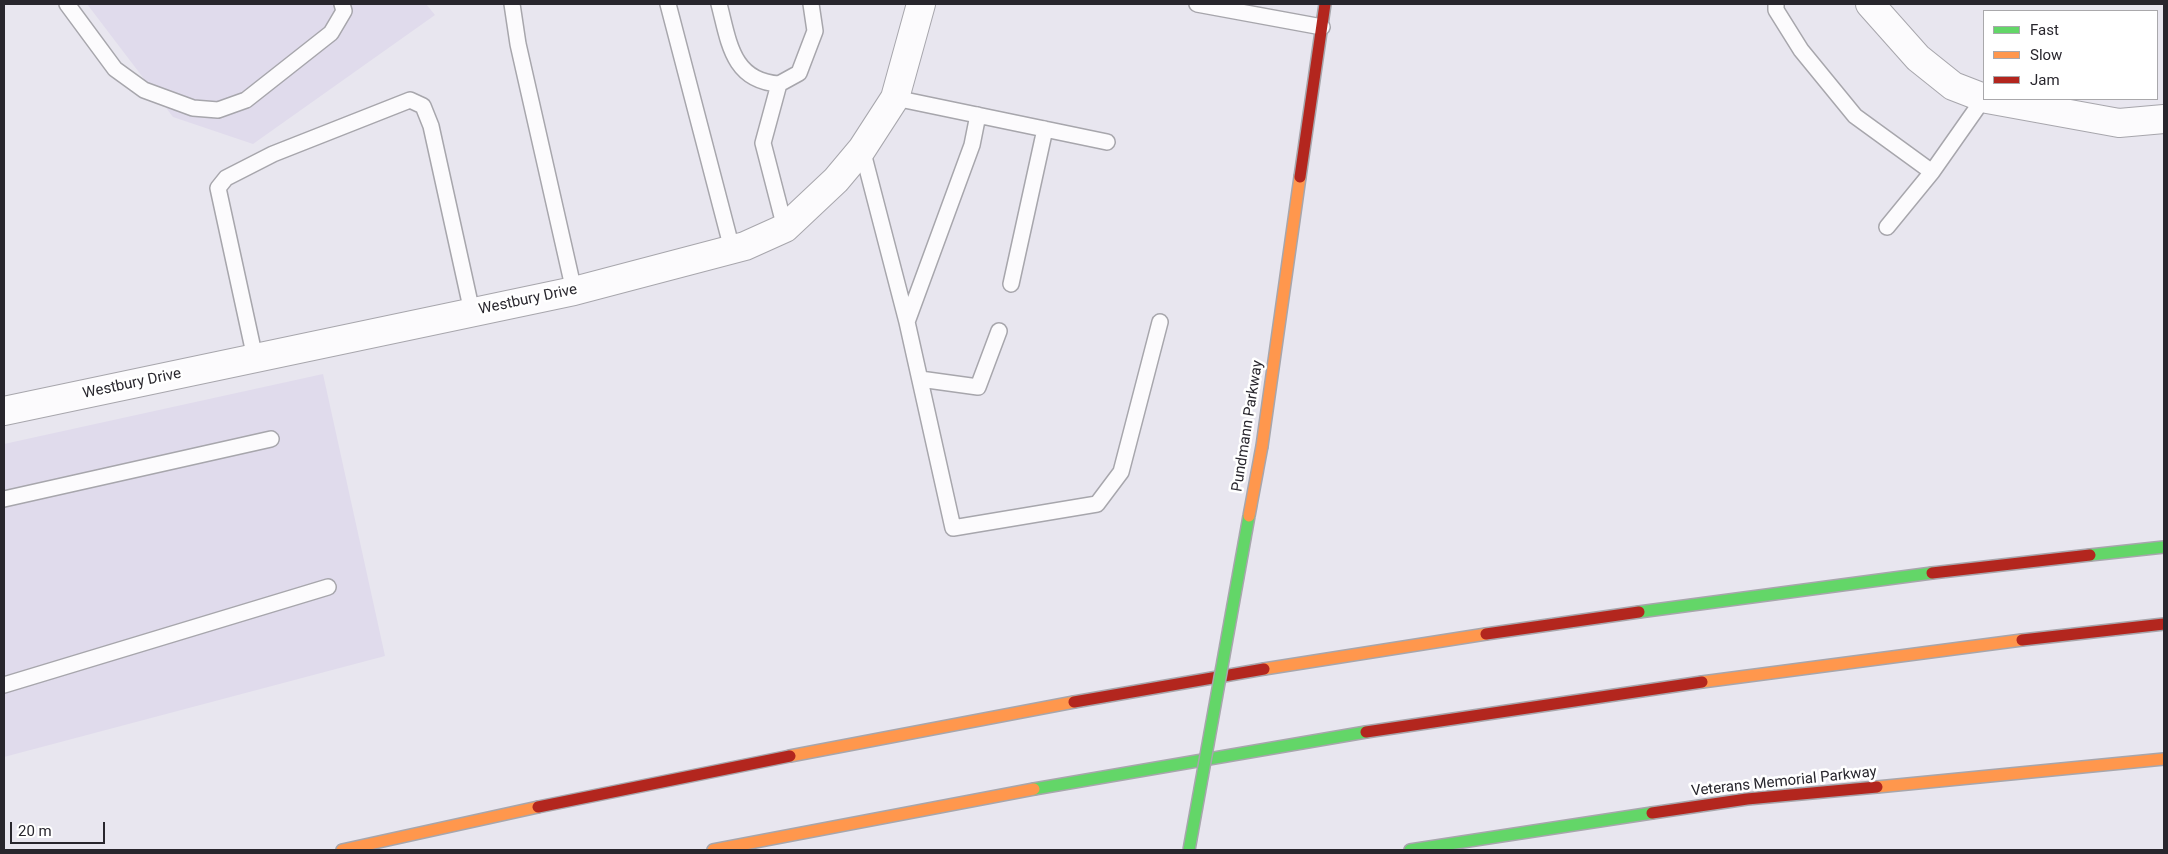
<!DOCTYPE html>
<style>
body{margin:0}
#map{position:relative;width:2168px;height:854px;overflow:hidden;background:#e8e6ef;font-family:Roboto,sans-serif}
canvas{display:block}
.frame{position:absolute;inset:0;border:5px solid #28262d;pointer-events:none}
.legend{position:absolute;left:1983px;top:10px;width:175px;height:90px;box-sizing:border-box;background:#fff;border:1px solid #a9a8ab;margin:0;padding:6px 9px;list-style:none;font-size:15px;color:#28262d}
.legend li{display:flex;align-items:center;gap:10px;height:25px}
.legend b{width:25px;border:1px solid #a9a8ab}
.scale{position:absolute;left:10px;top:822px;width:95px;height:22px;box-sizing:border-box;border:2px solid #28262d;border-top:0;padding-left:6px;font-size:15px;line-height:18px;white-space:nowrap;color:#28262d;-webkit-text-stroke:4px #fff;paint-order:stroke}
</style>
<div id="map">
<canvas width="2168" height="854"></canvas>
<div class="frame"></div>
<ul class="legend">
<li><b style="height:6px;background:#63d668"></b>Fast</li>
<li><b style="height:6px;background:#ff974d"></b>Slow</li>
<li><b style="height:6px;background:#b3261e"></b>Jam</li>
</ul>
<div class="scale">20 m</div>
</div>
<script>
const ctx = document.querySelector('canvas').getContext('2d');
ctx.lineJoin = 'round';
function fillPath(path, color) { ctx.fillStyle = color; ctx.fill(path, 'evenodd'); }
function stroke(path, color, width, dash) { ctx.strokeStyle = color; ctx.lineWidth = width; ctx.lineCap = dash ? 'butt' : 'round'; ctx.setLineDash(dash || []); ctx.stroke(path); }
function write(font, color, halo, rows, align = 'center') {
  ctx.font = font + ' Roboto,sans-serif'; ctx.lineWidth = 5; ctx.setLineDash([]); ctx.textBaseline = 'middle'; ctx.strokeStyle = halo; ctx.fillStyle = color; for (const [text, x, y, turn = 0] of rows) {
    ctx.save(); ctx.translate(x, y); ctx.rotate((+turn || 0) * Math.PI / 180); ctx.textAlign = isNaN(turn) ? turn : align; if (halo) ctx.strokeText(text, 0, 0); ctx.fillText(text, 0, 0); ctx.restore();
  }
}
const built = new Path2D(`
 M87 4H426L435 15 253 144 173 117Z
 M323 374 385 656 4 757V444Z`);
const lane = new Path2D(`
 M67 4 115 69 144 90 193 108 218 110 246 100 331 33 344 11 342 4
 M512 4 518 44 574 291
 M668 4 732 249
 M719 4C729 42 732 81 779 84
 M1197 4 1322 27
 M1776 4V10L1801 50 1855 116 1932 172
 M895 98 1107 142
 M862 149 907 322 953 528 1097 504 1121 472 1160 322
 M1887 227 1932 172 1984 98
 M785 228 763 143 779 84 799 73 815 31 811 4
 M1011 284 1045 129
 M907 322 972 145 978 115
 M255 358 218 188 226 178 273 154 410 100 423 106 431 126 472 312
 M920 379 978 387 999 331
 M4 499 271 439
 M4 685 328 587`);
const street = new Path2D(`
 M1870 4 1918 58 1953 86 1984 98
 M1987 99 2119 123 2164 119
 M4 411 574 291 745 246 785 228 836 180 862 149 895 98 921 4`);
const fast = new Path2D(`
 M2090 555 2164 547
 M1639 612 1932 573
 M1034 789 1366 732
 M1410 850 1652 813`);
const slow = new Path2D(`
 M1262 446 1300 177
 M1264 669 1486 634
 M1702 682 2022 640
 M790 756 1074 702
 M1877 787 2164 759
 M342 850 538 807
 M713 850 1034 789`);
const jam = new Path2D(`
 M1300 177 1325 4
 M1932 573 2090 555
 M1486 634 1639 612
 M2022 640 2164 624
 M1074 702 1264 669
 M1366 732 1702 682
 M538 807 790 756
 M1652 813 1747 799 1877 787`);
const fastBridge = new Path2D(`
 M1189 850 1249 516`);
const slowBridge = new Path2D(`
 M1249 516 1262 446`);
const streetNames = [
 ["Westbury Drive",528,300,-12],
 ["Westbury Drive",132,384,-12],
 ["Pundmann Parkway",1248,426,-81],
 ["Veterans Memorial Parkway",1784,782,-6]
];
fillPath(built, '#e0dbec');
stroke(lane, '#a7a6ac', 18);
stroke(street, '#a7a6ac', 30);
stroke(fast, '#a7a6ac', 14);
stroke(slow, '#a7a6ac', 14);
stroke(jam, '#a7a6ac', 14);
stroke(lane, '#fcfbfd', 15);
stroke(street, '#fcfbfd', 28);
stroke(fast, '#63d668', 11);
stroke(slow, '#ff974d', 11);
stroke(jam, '#b3261e', 11);
stroke(fastBridge, '#a7a6ac', 14, []);
stroke(slowBridge, '#a7a6ac', 14, []);
stroke(fastBridge, '#63d668', 11);
stroke(slowBridge, '#ff974d', 11);
write('15px', '#28262d', '#fff', streetNames);
</script>
